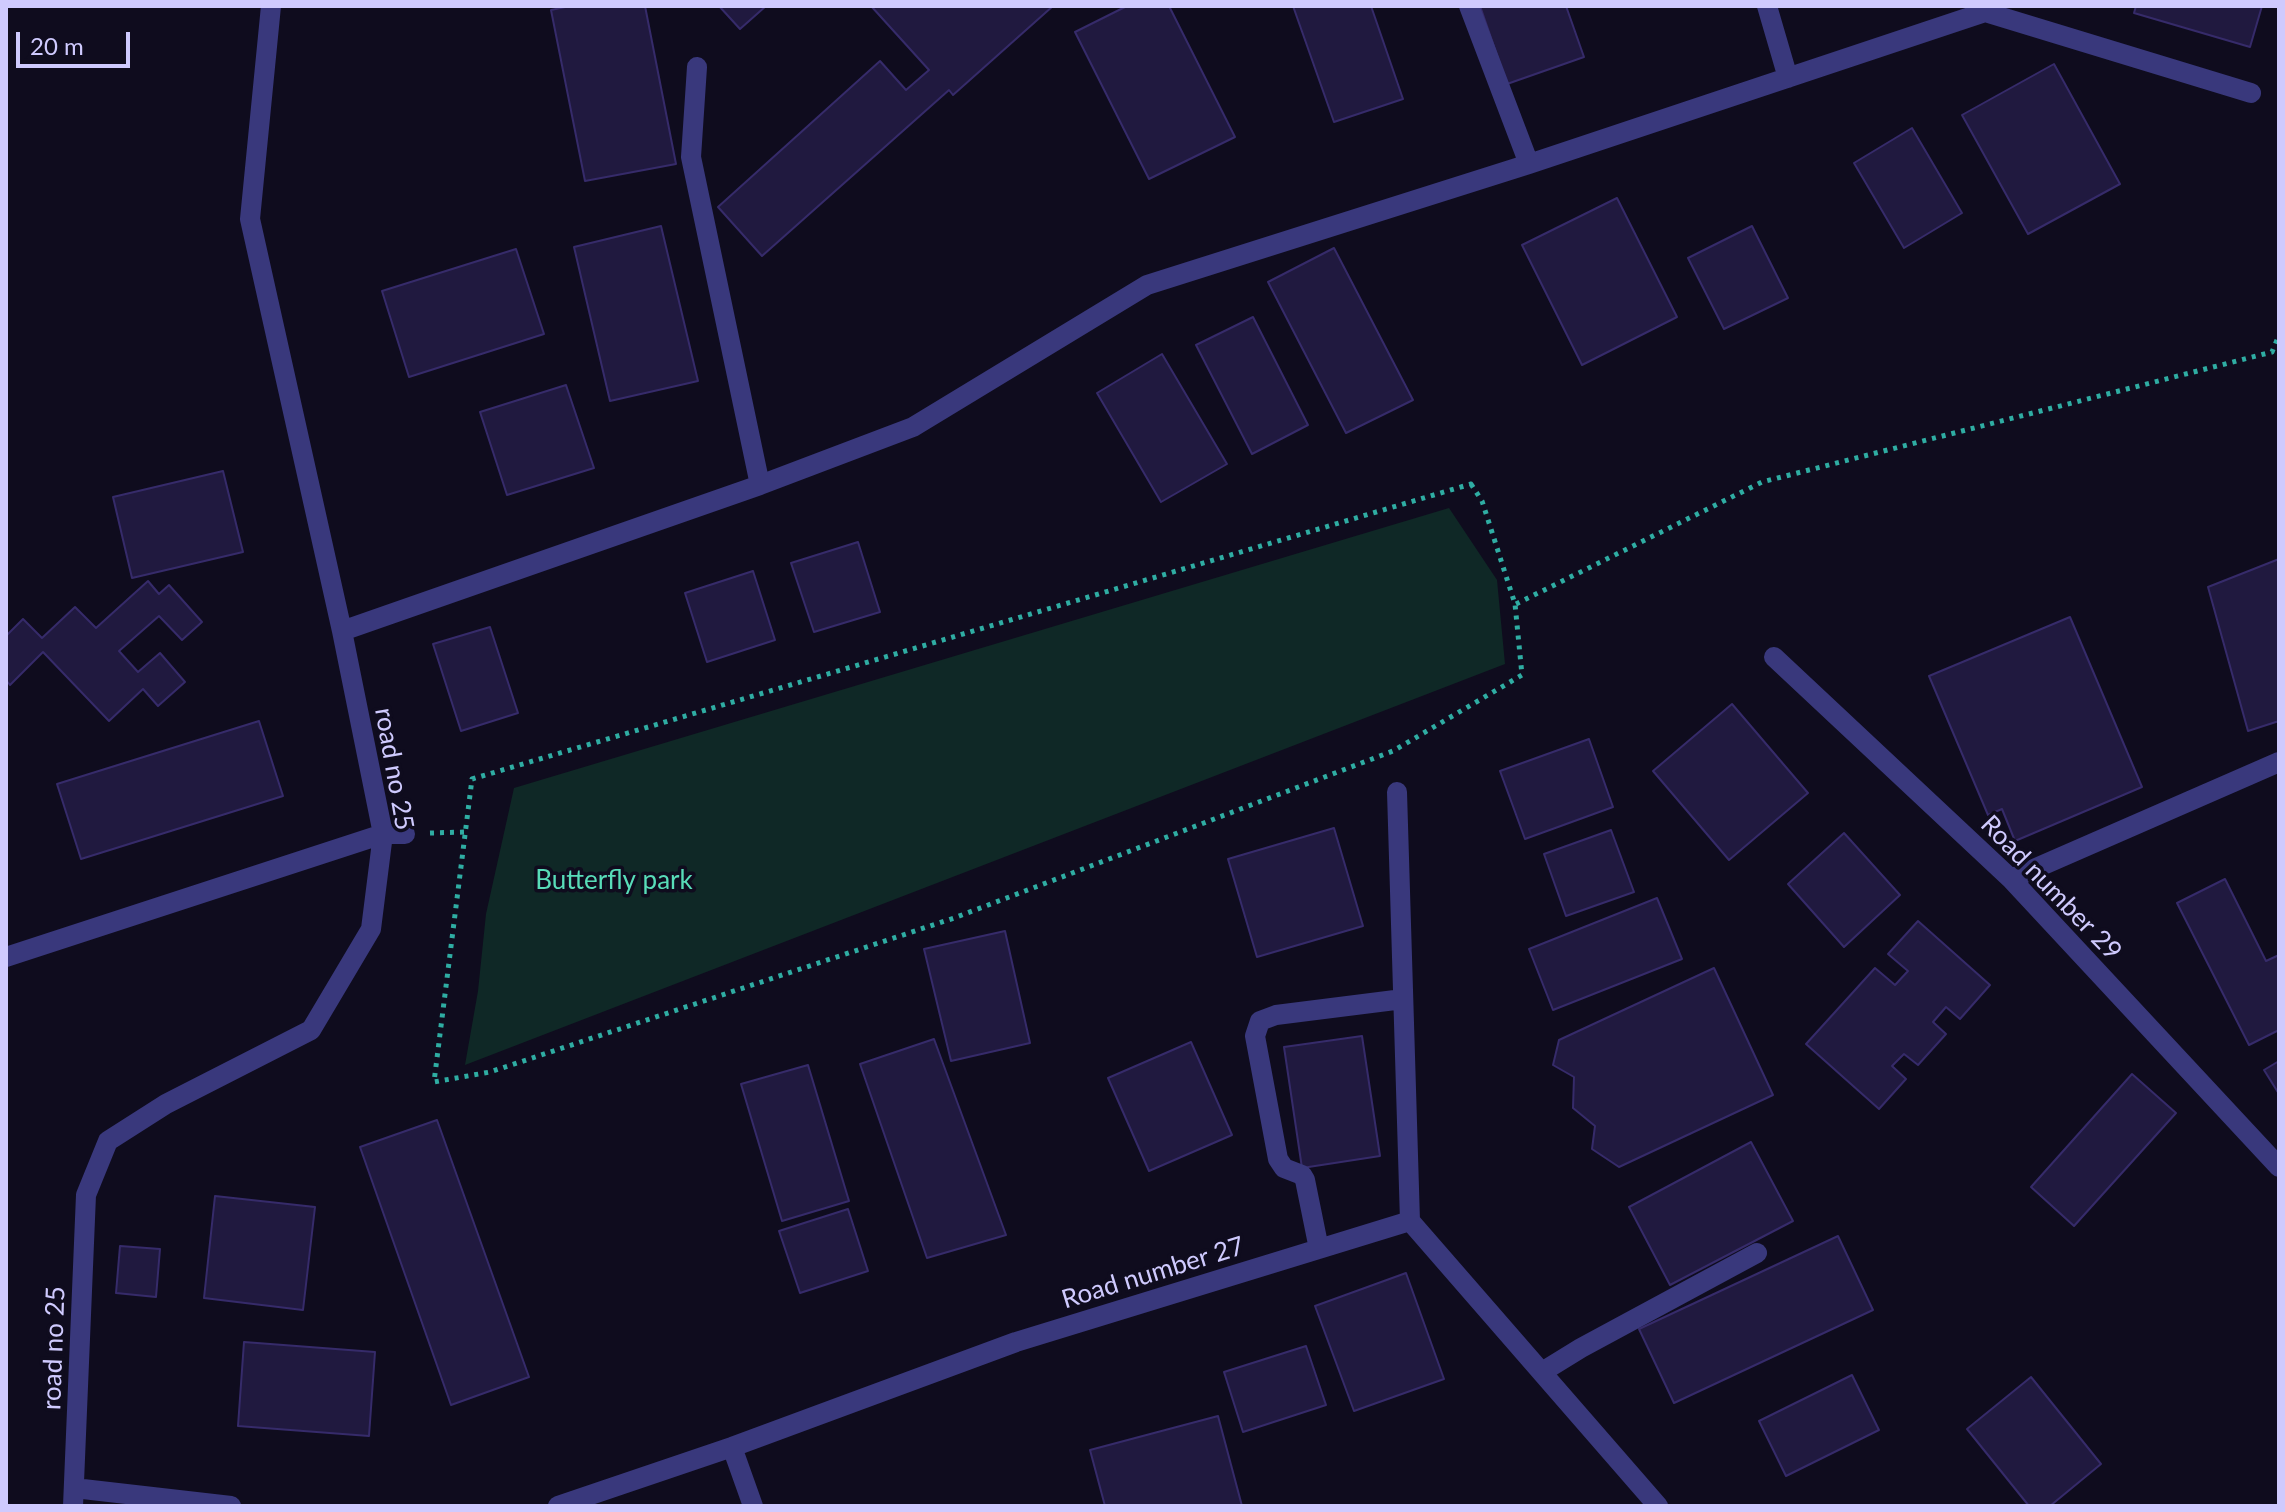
<!DOCTYPE html>
<style>
body{margin:0}
#map{position:relative;width:2285px;height:1512px;overflow:hidden;background:#0f0c1e;font-family:Lato,sans-serif}
canvas{display:block}
.frame{position:absolute;inset:0;border:8px solid #cfcafe;pointer-events:none}
.scale{position:absolute;left:16px;top:32px;width:114px;height:36px;box-sizing:border-box;border:4px solid #cfcafe;border-top:0;padding-left:10px;font-size:24px;line-height:28px;white-space:nowrap;color:#cfcafe;-webkit-text-stroke:6px #0f0c1e;paint-order:stroke}
</style>
<div id="map">
<canvas width="2285" height="1512"></canvas>
<div class="frame"></div>
<div class="scale">20 m</div>
</div>
<script>
const ctx = document.querySelector('canvas').getContext('2d');
ctx.lineJoin = 'round';
function fillPath(path, color) { ctx.fillStyle = color; ctx.fill(path, 'evenodd'); }
function stroke(path, color, width, dash) { ctx.strokeStyle = color; ctx.lineWidth = width; ctx.lineCap = dash ? 'butt' : 'round'; ctx.setLineDash(dash || []); ctx.stroke(path); }
function write(font, color, halo, rows, align = 'center') {
  ctx.font = font + ' Lato,sans-serif'; ctx.lineWidth = 7; ctx.setLineDash([]); ctx.textBaseline = 'middle'; ctx.strokeStyle = halo; ctx.fillStyle = color; for (const [text, x, y, turn = 0] of rows) {
    ctx.save(); ctx.translate(x, y); ctx.rotate((+turn || 0) * Math.PI / 180); ctx.textAlign = isNaN(turn) ? turn : align; if (halo) ctx.strokeText(text, 0, 0); ctx.fillText(text, 0, 0); ctx.restore();
  }
}
const green = new Path2D(`
 M1449 508 1497 580 1505 664 465 1065 478 991 486 914 514 788Z`);
const building = new Path2D(`
 M570 6H645L676 164 585 181 551 10Z
 M719 6H766L740 29Z
 M871 6H1053L953 95 949 90 762 256 718 207 880 61 906 90 929 70Z
 M1127 6H1169L1235 137 1149 179 1075 32Z
 M1293 6H1371L1403 99 1334 122Z
 M1480 6H1566L1584 57 1507 84Z
 M2136 6H2262L2250 47 2134 13Z
 M2054 64 2120 184 2028 234 1962 115Z
 M1912 128 1962 213 1904 248 1854 163Z
 M1617 198 1677 317 1582 365 1522 245Z
 M661 226 698 381 610 401 574 247Z
 M1752 226 1788 298 1724 329 1688 258Z
 M1334 248 1413 400 1346 433 1268 282Z
 M516 249 544 334 409 377 382 291Z
 M1253 317 1308 425 1252 454 1196 345Z
 M1162 354 1227 464 1161 502 1097 393Z
 M566 385 594 468 507 495 480 412Z
 M223 471 243 552 132 578 113 497Z
 M858 542 880 612 814 632 791 563Z
 M2279 559V721L2248 731 2208 587Z
 M753 571 775 640 707 662 685 593Z
 M148 581 159 594 169 585 202 622 182 640 159 616 119 651 138 672 160 653 185 682 158 706 143 689 109 721 43 652 10 685 6 680V636L23 619 42 638 75 607 96 628Z
 M2070 617 2142 787 2015 841 2002 809 1988 815 1929 676Z
 M490 627 518 713 461 731 433 644Z
 M1732 704 1808 793 1729 860 1653 771Z
 M259 721 283 796 81 859 57 784Z
 M1589 739 1613 807 1525 839 1500 771Z
 M1334 828 1363 926 1257 957 1228 859Z
 M1611 830 1634 892 1566 916 1544 854Z
 M1844 833 1900 895 1844 947 1788 884Z
 M2225 879 2266 961 2279 955V1030L2249 1045 2177 903Z
 M1657 898 1682 959 1553 1010 1529 949Z
 M1918 921 1990 985 1960 1019 1946 1007 1933 1022 1946 1034 1918 1065 1904 1054 1892 1066 1906 1079 1879 1109 1806 1044 1875 968 1895 985 1908 971 1888 954Z
 M1005 931 1030 1043 951 1061 924 949Z
 M1714 968 1773 1095 1619 1167 1592 1149 1595 1126 1573 1108 1574 1077 1553 1065 1559 1040Z
 M1362 1036 1380 1156 1302 1168 1284 1047Z
 M934 1039 1006 1235 927 1258 860 1064Z
 M1191 1042 1232 1135 1149 1171 1108 1078Z
 M2279 1061V1094L2264 1070Z
 M808 1065 849 1201 782 1221 741 1084Z
 M2132 1074 2176 1113 2074 1226 2031 1187Z
 M437 1120 529 1377 451 1405 360 1147Z
 M1751 1142 1793 1221 1670 1285 1629 1207Z
 M215 1196 315 1207 303 1310 204 1298Z
 M848 1209 868 1271 800 1293 779 1231Z
 M1838 1236 1873 1310 1674 1403 1639 1329Z
 M120 1246 160 1249 156 1297 116 1293Z
 M1406 1273 1444 1379 1354 1411 1315 1306Z
 M244 1342 375 1352 369 1436 238 1426Z
 M1306 1346 1326 1405 1243 1432 1224 1372Z
 M1852 1375 1879 1430 1786 1476 1759 1421Z
 M2031 1377 2101 1464 2050 1506H2029L1967 1429Z
 M1218 1416 1242 1506H1105L1090 1450Z`);
const path = new Path2D(`
 M1471 484 1482 501 1515 604 1522 675 1393 751 954 918 490 1072 434 1082 472 779Z
 M1516 604 1762 482 2272 352 2279 335
 M430 833 465 832`);
const minor = new Path2D(`
 M1469 6 1529 164
 M1767 6 1788 78
 M697 67 691 157 760 485
 M342 631 760 485 913 427 1147 285 1529 164 1985 12 2251 93
 M1774 657 2011 879 2279 1167
 M1397 792 1410 1221
 M2011 879 2279 762
 M6 957 383 834H405
 M1319 1249 1305 1180 1302 1175 1284 1168 1278 1159 1255 1036 1260 1021 1276 1015 1403 999
 M1542 1372 1581 1348 1757 1253
 M732 1447 753 1506
 M74 1488 231 1506
 M73 1506 86 1195 108 1141 166 1104 311 1030 371 929 383 834 342 631 250 219 271 6
 M558 1506 732 1447 1016 1342 1410 1221 1658 1506`);
const streetNames = [
 ["road no 25",394,769,80],
 ["Road number 29",2051,888,46],
 ["Road number 27",1153,1273,-17],
 ["road no 25",54,1348,-88]
];
const parkNames = [
 ["Butterfly park",614,881]
];
fillPath(green, '#0f2826');
fillPath(building, '#20193f');
stroke(building, '#362b6a', 2);
stroke(path, '#2fada3', 5, [4, 6]);
stroke(minor, '#39387c', 20);
write('26px', '#cfcafe', '#0f0c1e', streetNames);
write('26px', '#58dcb8', '#0f0c1e', parkNames);
</script>
